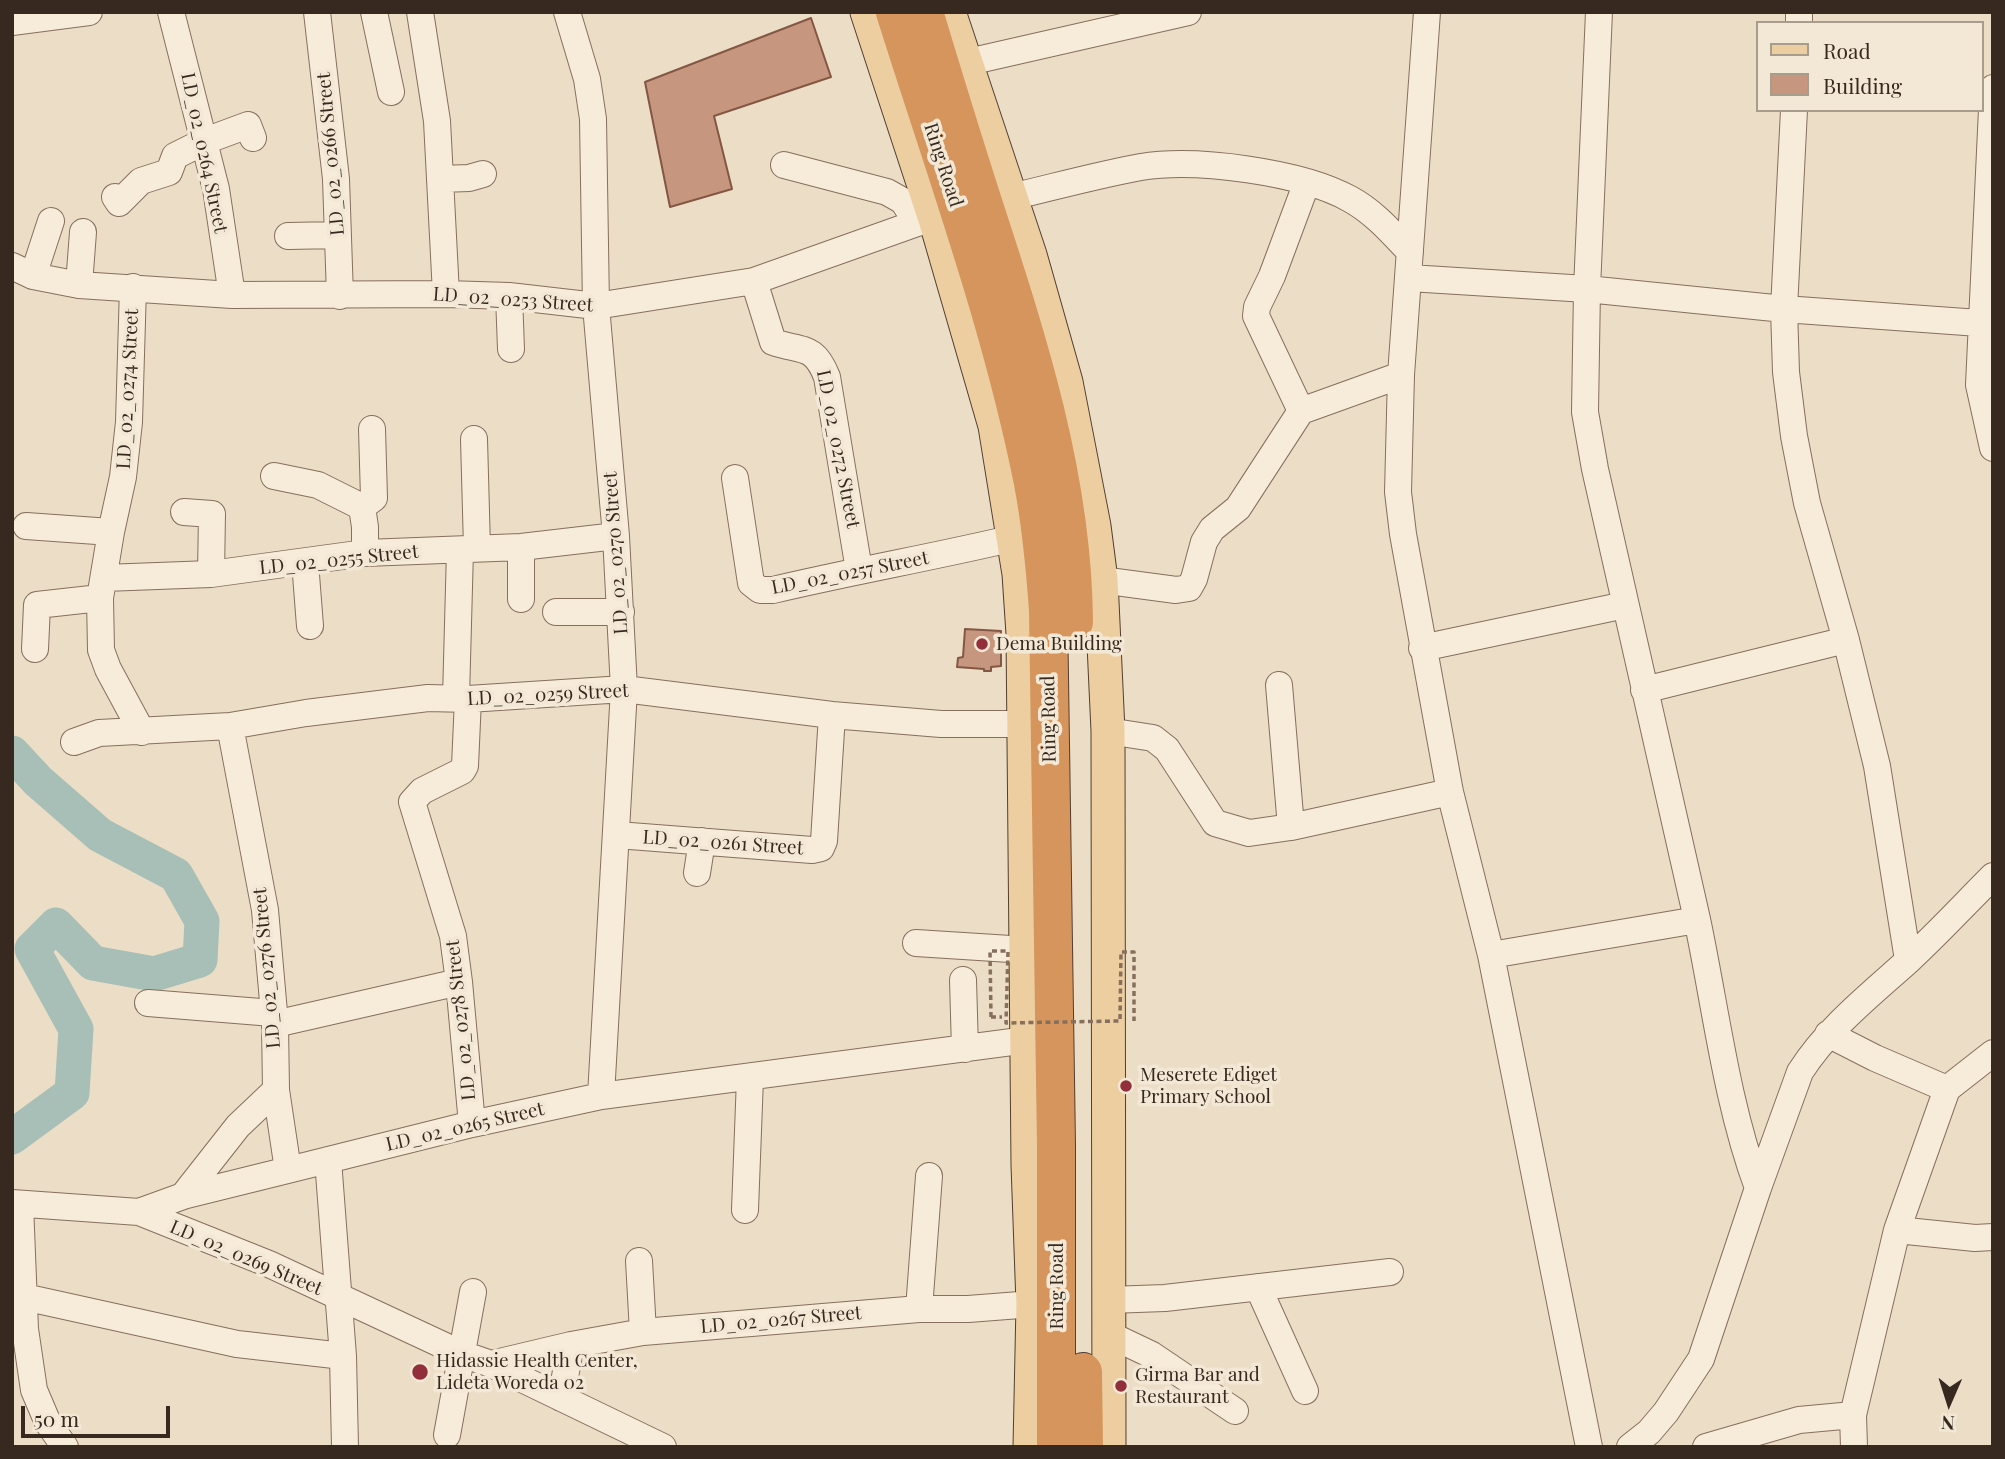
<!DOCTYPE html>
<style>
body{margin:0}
#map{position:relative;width:2005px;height:1459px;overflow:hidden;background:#ebddc6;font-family:"Playfair Display",serif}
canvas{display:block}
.frame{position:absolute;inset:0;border:14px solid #372920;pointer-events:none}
.legend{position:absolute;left:1756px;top:21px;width:228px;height:91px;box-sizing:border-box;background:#f3e8d5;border:2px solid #a89c8d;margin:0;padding:9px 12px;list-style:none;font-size:21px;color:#372920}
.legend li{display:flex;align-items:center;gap:14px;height:35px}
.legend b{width:35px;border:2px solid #a89c8d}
.north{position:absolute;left:1914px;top:1368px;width:70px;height:70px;-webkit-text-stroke:5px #f3e8d5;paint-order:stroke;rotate:183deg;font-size:19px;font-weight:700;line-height:28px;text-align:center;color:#372920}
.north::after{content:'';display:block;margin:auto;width:24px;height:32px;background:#372920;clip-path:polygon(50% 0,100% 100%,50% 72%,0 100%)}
.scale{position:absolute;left:21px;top:1406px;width:149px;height:32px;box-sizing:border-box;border:4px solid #372920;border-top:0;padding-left:9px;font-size:21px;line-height:24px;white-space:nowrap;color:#372920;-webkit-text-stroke:5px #f3e8d5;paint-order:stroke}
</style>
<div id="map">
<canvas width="2005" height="1459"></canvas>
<div class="frame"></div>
<ul class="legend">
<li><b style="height:9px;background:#eccea0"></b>Road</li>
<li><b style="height:19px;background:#c7967e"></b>Building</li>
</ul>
<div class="north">N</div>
<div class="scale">50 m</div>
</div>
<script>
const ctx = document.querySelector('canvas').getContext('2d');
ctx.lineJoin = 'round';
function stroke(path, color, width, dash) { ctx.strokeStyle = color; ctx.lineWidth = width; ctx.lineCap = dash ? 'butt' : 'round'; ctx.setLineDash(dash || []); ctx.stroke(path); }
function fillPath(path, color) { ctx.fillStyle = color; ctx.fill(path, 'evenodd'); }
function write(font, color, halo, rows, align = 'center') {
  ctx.font = font + ' "Playfair Display",serif'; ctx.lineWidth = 7; ctx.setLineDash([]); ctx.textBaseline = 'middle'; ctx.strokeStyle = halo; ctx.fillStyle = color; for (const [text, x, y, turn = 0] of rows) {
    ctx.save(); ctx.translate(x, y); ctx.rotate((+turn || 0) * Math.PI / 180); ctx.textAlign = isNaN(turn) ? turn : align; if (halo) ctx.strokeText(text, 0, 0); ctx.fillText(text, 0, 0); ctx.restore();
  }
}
const river = new Path2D(`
 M12 753 38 781 100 835 176 875 202 921 200 960 154 974 93 963 56 925 32 949 76 1029 72 1093 12 1137`);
const building = new Path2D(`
 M811 18 831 77 714 116 732 189 670 207 645 82Z
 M965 629 1001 631V666L991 667V671H984V669L957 667 958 658 963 657Z`);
const path = new Path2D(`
 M991 1017H1002`);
const minor = new Path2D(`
 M171 12 216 189 232 295
 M317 12 336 179 340 296
 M374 12 391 92
 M420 12 437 121 446 294
 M567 12 587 79 593 119 596 306 616 536 624 689 601 1096
 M1427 12 1401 375 1398 492 1403 534 1450 792 1491 955 1589 1447
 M1599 12 1587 289 1585 412 1595 469C1628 619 1664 769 1697 919 1716 1009 1726 1101 1758 1188
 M12 22 89 12
 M1799 23V12
 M964 63 1188 12
 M1993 88 1979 385 1993 448
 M1794 110 1784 309 1786 372 1794 436 1807 503 1846 640 1877 766 1908 960
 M784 165 887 192 903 201 917 223
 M441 179 469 178 483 174
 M115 197 119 203 141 181 169 172 175 156 205 141 248 125 253 138
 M1011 197C1054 187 1097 175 1141 167 1197 158 1301 172 1350 199 1374 212 1392 233 1410 252
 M288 236 338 235
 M12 266 33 276 79 285 232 295 446 294 509 296 596 306 754 281 917 223 935 219
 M33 276 51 221
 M1409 278 1587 289 1784 309 1993 324
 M754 281 773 342C803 352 814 344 827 377L859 570
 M79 285 83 232
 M133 287 129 422 123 477 111 532 100 598 101 650 108 669 142 732
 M509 296 511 349
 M1301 411 1256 316 1257 307 1272 276 1307 182
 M474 439 477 548
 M274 476 318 485 362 507 365 527V553
 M735 478 751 583 760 590H773C853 571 934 557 1014 538
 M362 507 374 498 372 429
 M184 512 212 514 211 574
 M26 526 111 532
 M521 547V599
 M305 562 310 626
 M104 578 211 574 365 553 521 547 616 536
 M1101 580 1176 590 1189 588 1194 579 1204 542 1212 529 1238 508 1301 411 1401 375
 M556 612H621
 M1422 648 1625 605
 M35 649 37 605 100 598
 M1279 685 1291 827
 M1644 690 1846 640
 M456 698 460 550
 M468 699 465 766 462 771 422 791 412 802 453 936 459 982 472 1124
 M230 726 265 910 275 1024 276 1090 288 1170
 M1108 731 1153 738 1167 749 1215 823 1249 833 1291 827 1450 792
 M74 742 99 733 230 726 306 713 428 698 468 699 624 689 832 715 941 724H1024
 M617 835 812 850 821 848 824 841 832 715
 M697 873 702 841
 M916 943 1026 950
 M1491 955 1697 920
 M963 980 965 1049
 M148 1003 273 1013
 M275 1024 459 982
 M1828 1034 1875 1058 1947 1089
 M328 1160 343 1356 345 1447
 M183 1196 238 1126 276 1090
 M12 1203 139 1212 269 1264 462 1354 491 1364 663 1447
 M20 1204 25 1329 34 1390 48 1423 65 1447
 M745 1210 750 1078
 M139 1212 183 1196 288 1170 472 1124 601 1096 1027 1040
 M1897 1230 1947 1089 1993 1053
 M639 1261 643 1332
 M1258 1287 1305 1391
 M24 1297 237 1344 343 1356
 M1109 1300 1165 1298 1390 1272
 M919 1309 929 1176
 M1110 1335 1152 1355 1235 1411
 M491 1364 571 1345 643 1332 919 1309H968L1033 1304
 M561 1398 571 1345
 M447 1435 473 1292
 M1630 1447 1649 1432 1666 1412 1701 1359 1758 1188 1800 1072C1829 1027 1870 995 1909 960 1938 933 1965 904 1993 876
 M1706 1447 1799 1420 1853 1415
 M1854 1447 1853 1415 1897 1230 1975 1238 1993 1237`);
const major = new Path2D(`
 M867 12 935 219 995 426 1019 574 1023 634 1028 1165 1033 1304 1030 1447
 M949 12 1030 255 1066 382 1094 526 1101 580 1108 731 1109 1447`);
const highway = new Path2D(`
 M895 12C944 168 1001 323 1033 483 1041 525 1045 568 1048 610L1056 1145V1447
 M924 12C943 75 962 137 982 199 1027 337 1073 476 1074 622
 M1083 1372 1084 1447`);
const pathBridge = new Path2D(`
 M991 1017 990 951H1008L1006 1023 1120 1021 1121 952H1134V1021`);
const markers = [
 [982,644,7,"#91303a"],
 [1126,1086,7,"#91303a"],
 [420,1372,9,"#91303a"],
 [1121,1386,7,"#91303a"]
];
const streetNames = [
 ["LD_02_0264 Street",204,153,78],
 ["LD_02_0266 Street",331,154,-95],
 ["Ring Road",943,165,72],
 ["LD_02_0253 Street",513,300,4],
 ["LD_02_0274 Street",128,389,-87],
 ["LD_02_0272 Street",838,449,79],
 ["LD_02_0270 Street",616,553,-94],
 ["LD_02_0255 Street",339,560,-6],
 ["LD_02_0257 Street",850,573,-11],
 ["LD_02_0259 Street",548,695,-3],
 ["Ring Road",1049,719,-91],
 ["LD_02_0261 Street",723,843,4],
 ["LD_02_0276 Street",267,968,-95],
 ["LD_02_0278 Street",461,1020,-96],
 ["LD_02_0265 Street",465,1127,-13],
 ["LD_02_0269 Street",246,1258,23],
 ["Ring Road",1057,1286,-90],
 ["LD_02_0267 Street",781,1320,-5]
];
const poiNames = [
 ["Dema Building",996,644],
 ["Meserete Ediget",1140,1075],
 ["Primary School",1140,1097],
 ["Hidassie Health Center,",436,1361],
 ["Lideta Woreda 02",436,1383],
 ["Girma Bar and",1135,1375],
 ["Restaurant",1135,1397]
];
stroke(river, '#a7bfb6', 35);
fillPath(building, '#c7967e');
stroke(building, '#835744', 2);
stroke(minor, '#866f5d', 28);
stroke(major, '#543e31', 35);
stroke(highway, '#543e31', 40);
stroke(path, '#866f5d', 3.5, [5, 3.5]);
stroke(minor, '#f7ebd9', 26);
stroke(major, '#eccea0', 33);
stroke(highway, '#d5955c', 38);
stroke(pathBridge, '#866f5d', 3.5, [5, 3.5]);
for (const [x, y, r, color] of markers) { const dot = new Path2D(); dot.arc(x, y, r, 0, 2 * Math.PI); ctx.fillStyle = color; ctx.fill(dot); stroke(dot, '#f3e8d5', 2.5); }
write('19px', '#372920', '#f3e8d5', streetNames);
write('19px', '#372920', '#f3e8d5', poiNames, 'left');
</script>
